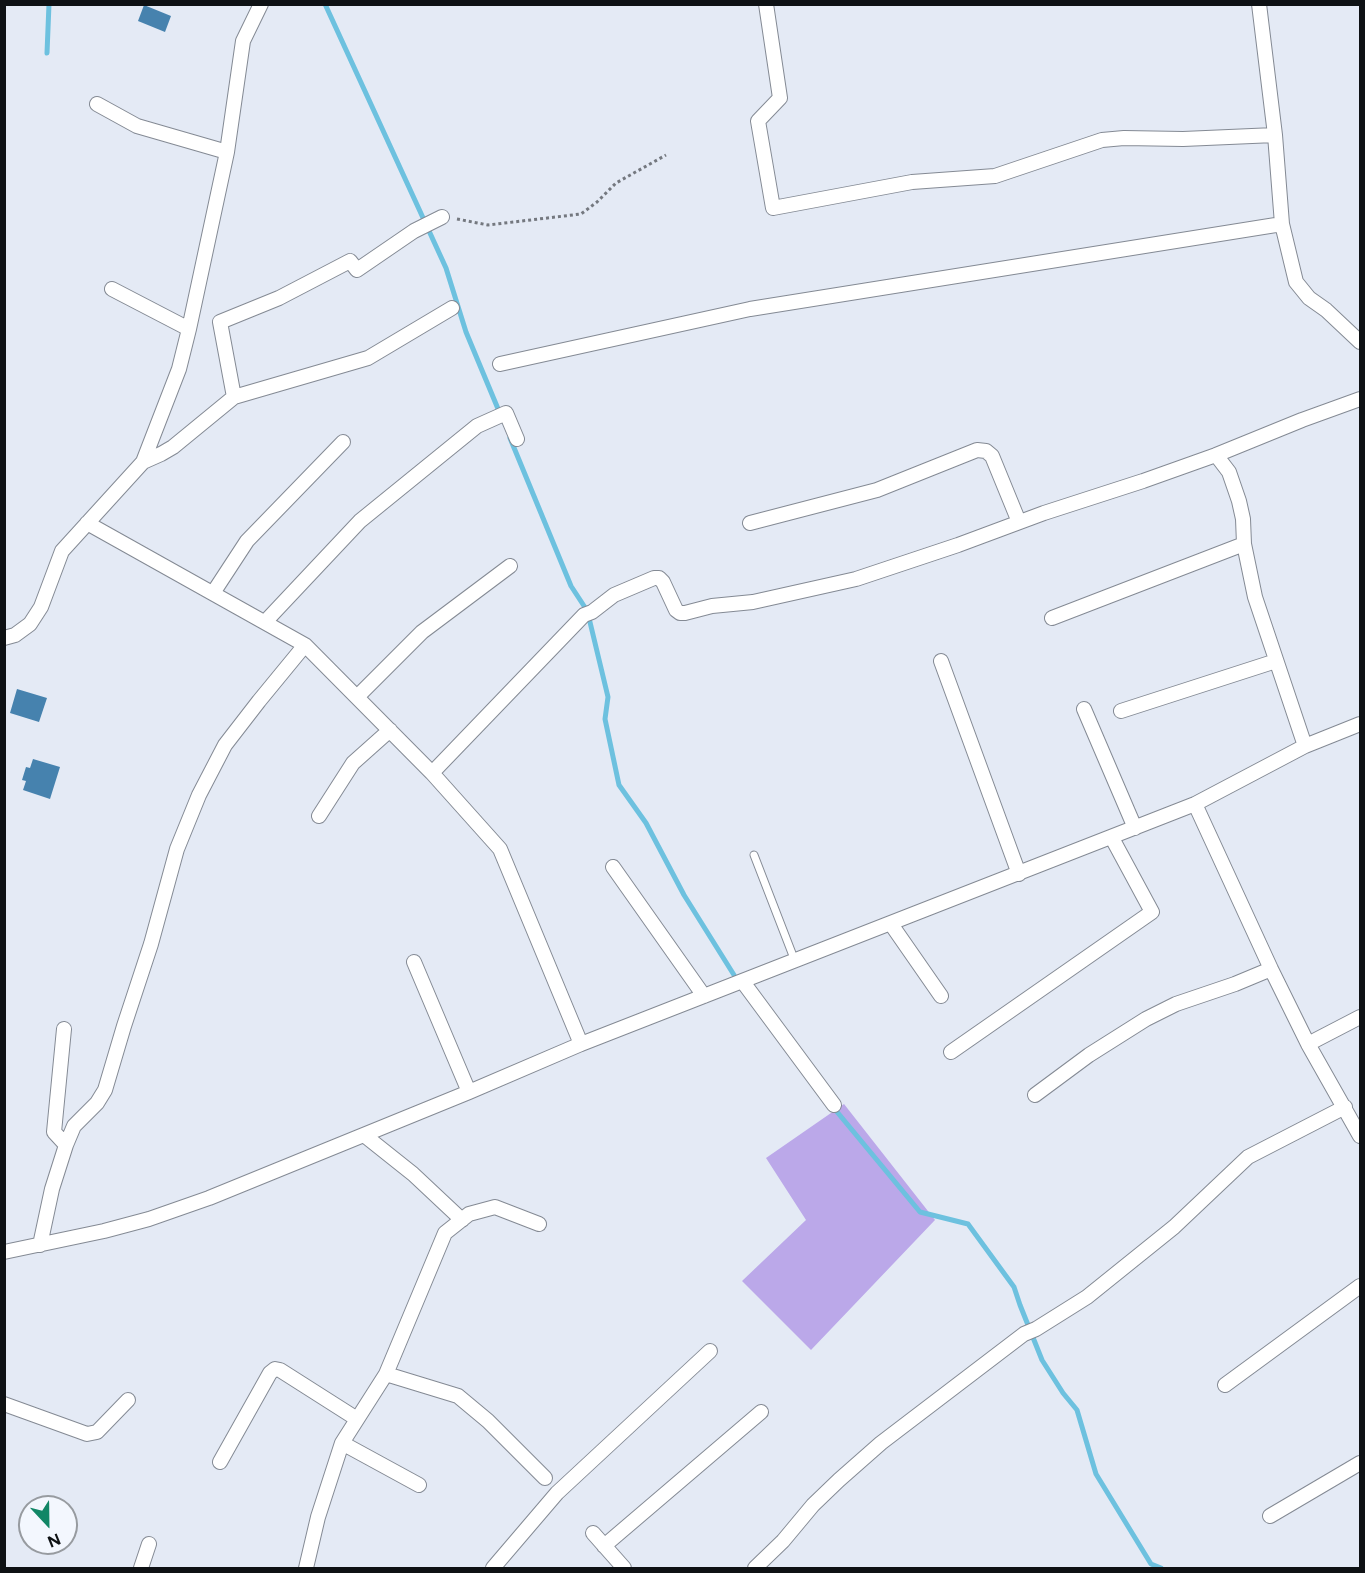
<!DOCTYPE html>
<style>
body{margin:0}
#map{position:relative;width:1365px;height:1573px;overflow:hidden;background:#e4eaf5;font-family:Figtree,sans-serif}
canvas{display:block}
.frame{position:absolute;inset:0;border:6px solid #0e1114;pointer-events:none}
.north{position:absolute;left:18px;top:1495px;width:60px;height:60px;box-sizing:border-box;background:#f3f7fe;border:2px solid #979ba0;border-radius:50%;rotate:158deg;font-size:16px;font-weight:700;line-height:24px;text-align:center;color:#0e1114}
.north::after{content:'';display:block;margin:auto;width:21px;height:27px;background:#118666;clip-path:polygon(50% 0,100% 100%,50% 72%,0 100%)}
</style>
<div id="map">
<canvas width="1365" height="1573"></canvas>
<div class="frame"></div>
<div class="north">N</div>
</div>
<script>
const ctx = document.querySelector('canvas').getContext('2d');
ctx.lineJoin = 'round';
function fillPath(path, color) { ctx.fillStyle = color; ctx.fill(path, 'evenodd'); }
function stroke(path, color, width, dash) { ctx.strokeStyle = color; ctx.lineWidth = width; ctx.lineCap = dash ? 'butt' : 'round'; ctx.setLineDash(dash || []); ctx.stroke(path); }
const forest = new Path2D(`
 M844 1104 935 1220 811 1350 742 1281 806 1220 766 1158Z`);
const stream = new Path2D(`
 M325 4 446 268 466 332 501 416
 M47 53 49 4
 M510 438 571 586 586 609 589 618 608 697 605 719 619 785 646 823 684 895 734 975
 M833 1107 920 1212 968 1224 1014 1287 1020 1305 1042 1360 1063 1393 1077 1410 1096 1474 1151 1564 1161 1568`);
const building = new Path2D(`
 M144 5 171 16 165 32 138 21Z
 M17 689 47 698 39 722 10 713Z
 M33 759 60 767 50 799 23 790 26 781 22 780 26 767 30 768Z`);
const path = new Path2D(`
 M457 219 488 225 581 214 597 202 616 183 666 155`);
const lane = new Path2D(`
 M754 855 795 961`);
const street = new Path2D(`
 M766 4 780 98 758 121 773 208 912 182 995 176 1102 140 1124 138 1183 139 1275 135
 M1259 4 1275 135 1282 224 1296 282 1309 298 1326 310 1360 342
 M97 104 137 126 227 152
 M112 289 189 329
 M500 364 750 309 1282 224
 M234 397 220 322 279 298 350 261 357 270 414 231 442 217
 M1216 455 1229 472 1239 501 1243 519 1244 544 1255 597 1305 746
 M143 462 161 454 173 447 234 397 368 358 452 308
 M87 523 305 645 432 773 500 849 581 1044
 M750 523 877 490 977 450 986 451 992 456 1019 522
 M213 593 247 541 343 442
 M1052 618 1244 544
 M265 622 360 521 477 426 506 413 517 439
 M4 638 15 635 30 624 41 607 62 551 143 462 179 369 189 329 227 152 243 41 261 4
 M941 661 1019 874
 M357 697 422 632 510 566
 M1084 709 1135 828
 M1121 711 1276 661
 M432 773 584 615 592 612 614 595 654 578H659L663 582 676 610 680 613H685L712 606 753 602 856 579 958 545 1044 513 1143 481 1216 455 1302 420 1360 399
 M1195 804 1271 969 1308 1044 1360 1136
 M319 816 353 763 390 730
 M613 867 704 996
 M891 924 941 996
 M414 962 469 1092
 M743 982 834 1105
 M64 1029 54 1132 66 1145
 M1308 1044 1360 1017
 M951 1052 1152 912 1112 838
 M1035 1095 1089 1055 1146 1019 1176 1004 1235 984 1271 969
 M364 1135 413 1174 462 1220
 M40 1245 52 1189 66 1145 74 1126 97 1103 105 1090 124 1026 151 944 177 849 199 795 225 745 259 701 305 645
 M4 1252 104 1231 149 1219 209 1198 469 1092 581 1044 1195 804 1305 746 1360 724
 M386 1374 445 1233 469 1214 495 1207 539 1224
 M1225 1385 1360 1286
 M4 1404 87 1434 97 1432 128 1400
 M342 1443 419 1485
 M220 1462 270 1373 275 1369 280 1370 357 1419
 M1270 1516 1360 1463
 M593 1533 624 1568
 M604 1546 761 1412
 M141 1568 149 1544
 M306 1568 318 1517 342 1443 386 1374 458 1396 488 1421 545 1478
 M493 1568 557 1493 710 1351
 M755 1568 783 1541 813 1505 839 1480 881 1443 1024 1334 1036 1329 1087 1297 1174 1227 1248 1157 1345 1107`);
fillPath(forest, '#bba8e9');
stroke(stream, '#6dc1df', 5);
fillPath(building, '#4682ae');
stroke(lane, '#848a94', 9);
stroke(street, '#848a94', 16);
stroke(path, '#74787f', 3, [3, 3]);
stroke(lane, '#fff', 7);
stroke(street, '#fff', 14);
</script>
